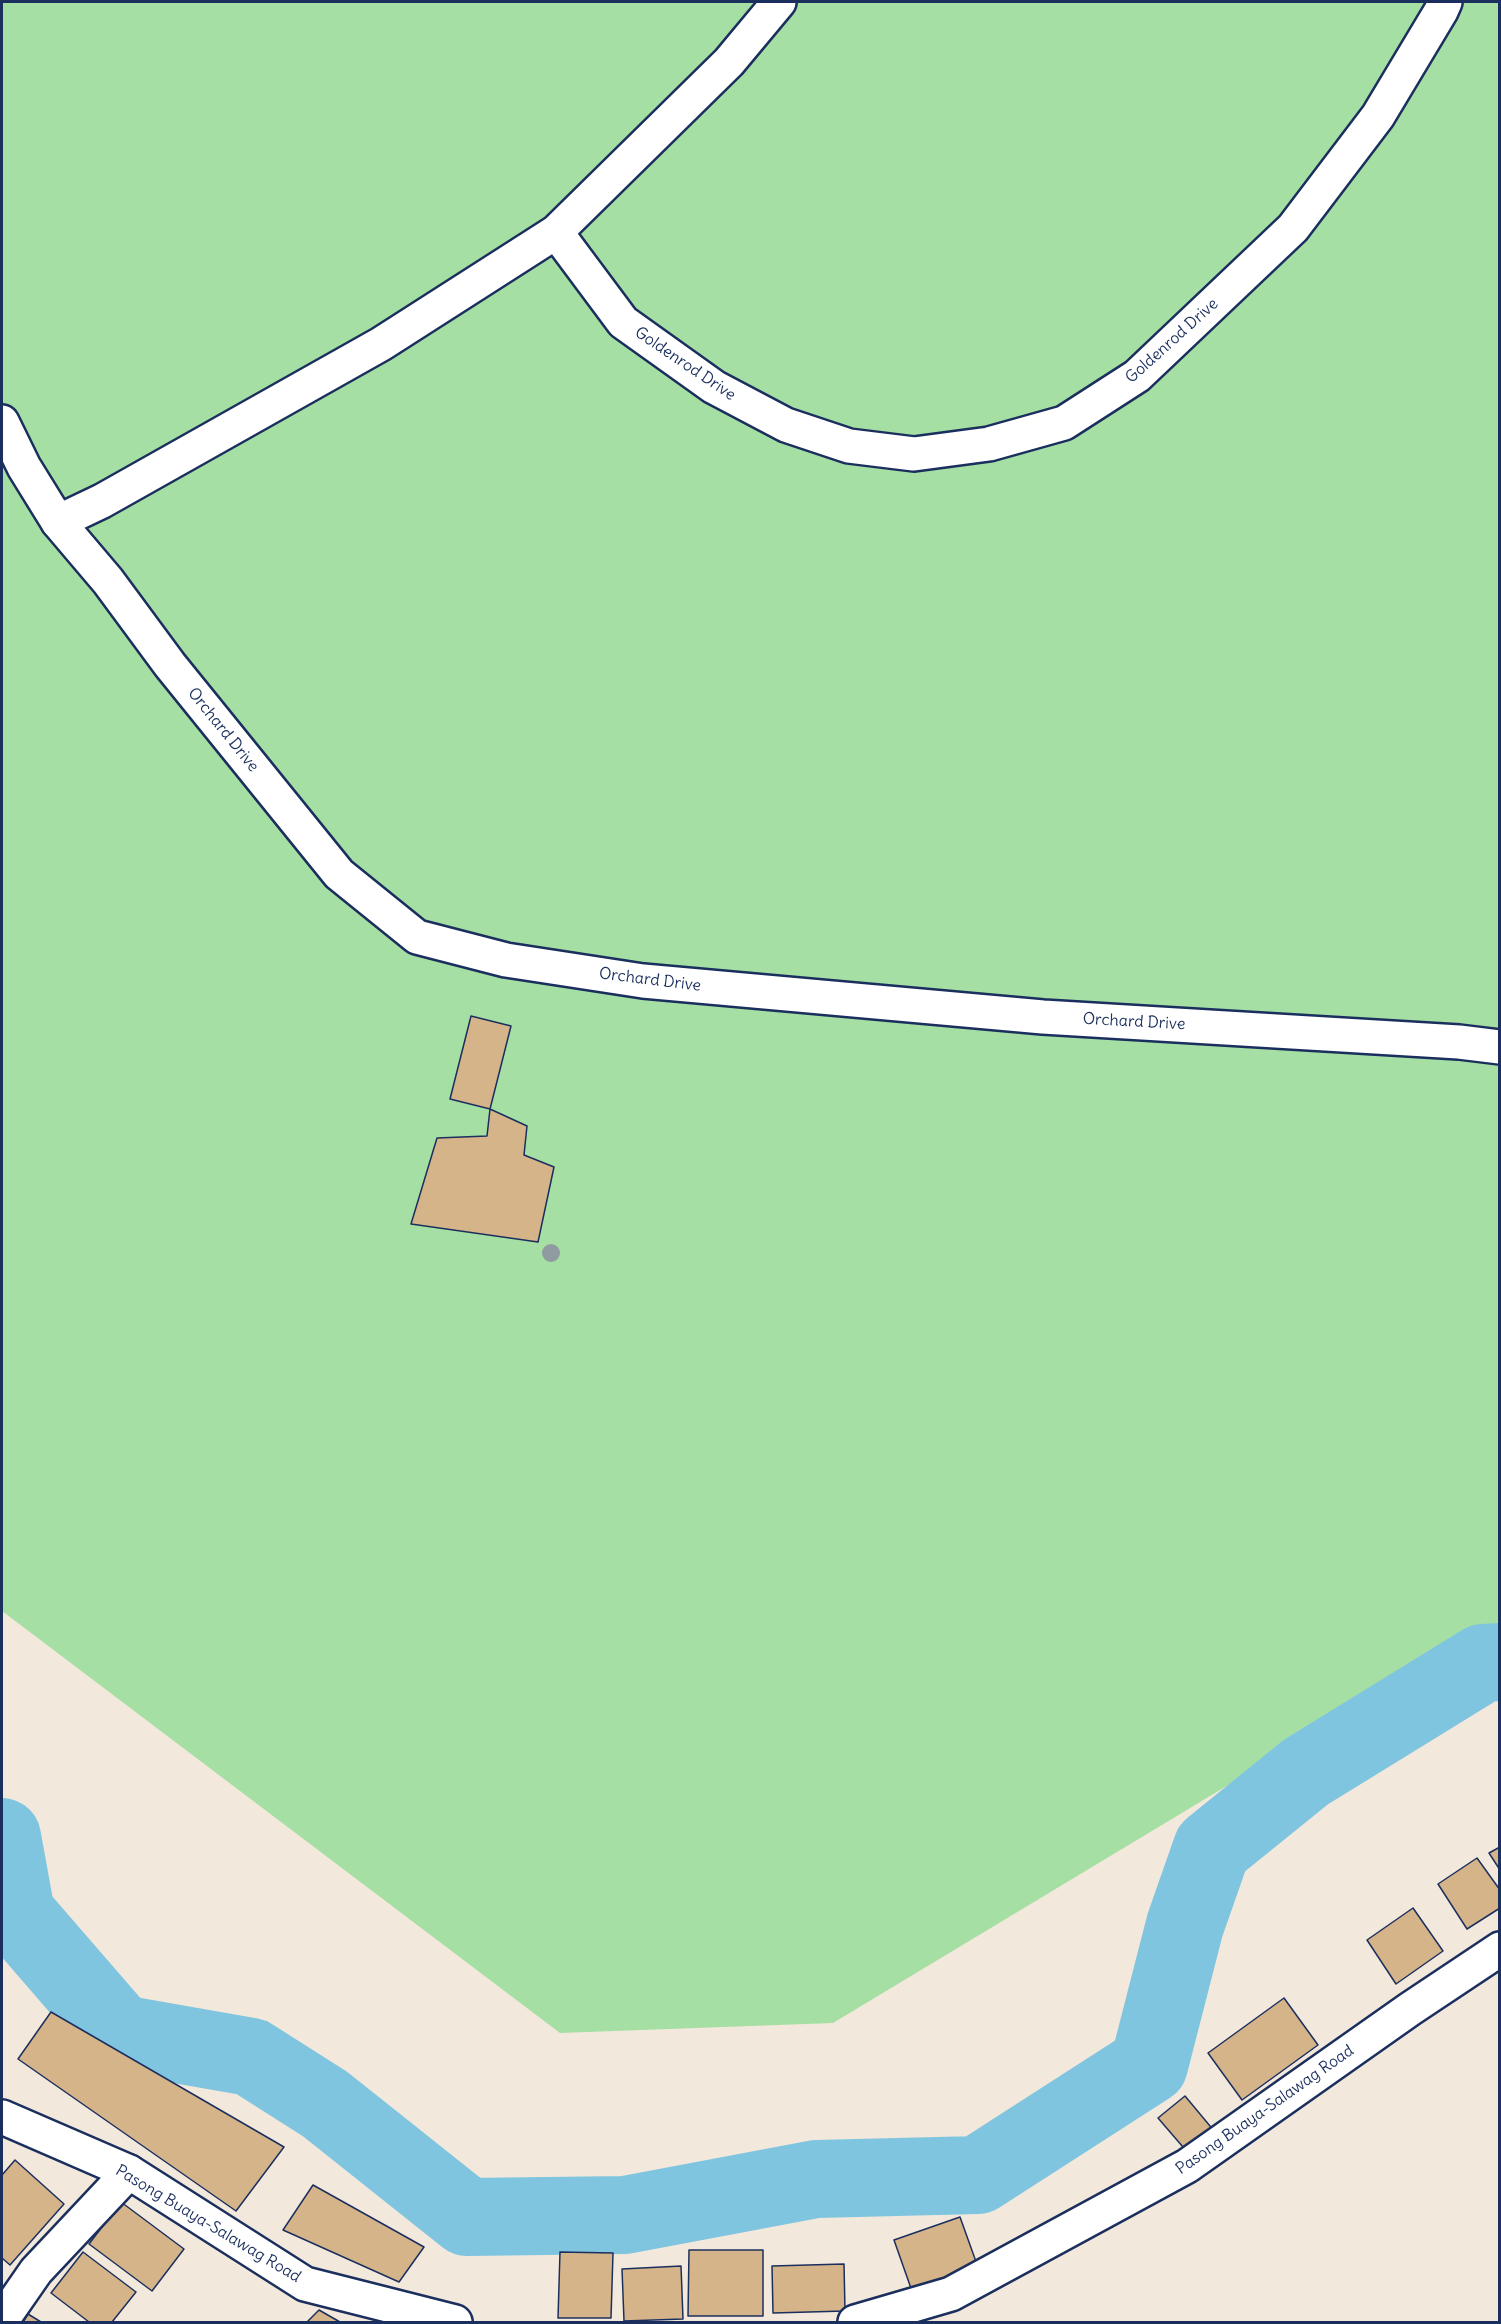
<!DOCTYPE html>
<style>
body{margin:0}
#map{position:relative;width:1501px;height:2324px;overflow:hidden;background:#f3e8dc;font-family:Delius,sans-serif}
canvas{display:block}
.frame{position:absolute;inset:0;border:3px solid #1b2f5e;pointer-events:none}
</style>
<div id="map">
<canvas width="1501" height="2324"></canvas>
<div class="frame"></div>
</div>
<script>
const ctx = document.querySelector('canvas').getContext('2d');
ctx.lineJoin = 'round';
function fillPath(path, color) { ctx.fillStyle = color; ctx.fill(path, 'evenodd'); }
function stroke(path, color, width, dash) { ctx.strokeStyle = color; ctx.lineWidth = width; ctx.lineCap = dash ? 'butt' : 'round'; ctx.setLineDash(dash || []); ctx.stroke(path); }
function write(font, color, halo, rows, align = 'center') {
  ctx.font = font + ' Delius,sans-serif'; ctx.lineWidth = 4.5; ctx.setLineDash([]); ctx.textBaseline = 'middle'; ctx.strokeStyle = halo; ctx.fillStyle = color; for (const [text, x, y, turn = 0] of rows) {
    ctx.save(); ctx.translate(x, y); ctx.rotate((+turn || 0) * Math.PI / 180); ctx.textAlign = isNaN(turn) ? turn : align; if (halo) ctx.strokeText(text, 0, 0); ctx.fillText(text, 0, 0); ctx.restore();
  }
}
const green = new Path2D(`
 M2 2H1499V1622L833 2023 560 2033 2 1611Z`);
const river = new Path2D(`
 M2 1837 16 1914 120 2034 251 2057 325 2104 467 2217 625 2215 816 2179 978 2175 1149 2065 1185 1925 1212 1848 1306 1772 1483 1663 1500 1662`);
const building = new Path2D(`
 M471 1016 511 1026 490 1109 450 1099Z
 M490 1109 527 1126 524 1155 554 1167 538 1242 411 1224 437 1138 487 1136Z
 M1500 1847V1870L1489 1853Z
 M1477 1858 1500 1890V1908L1467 1929 1438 1884Z
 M1413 1908 1443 1951 1396 1984 1367 1940Z
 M1284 1998 1318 2045 1242 2100 1208 2053Z
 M51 2012 284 2147 236 2211 18 2059Z
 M1185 2096 1215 2132 1189 2154 1158 2118Z
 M15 2160 64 2204 10 2265 2 2258V2175Z
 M313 2185 424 2247 399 2282 283 2230Z
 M121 2202 184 2249 152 2291 89 2244Z
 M960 2217 979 2270 913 2294 894 2240Z
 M689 2250H763V2316H688Z
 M83 2252 136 2292 112 2322H89L51 2293Z
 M560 2252 613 2253 611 2318H558Z
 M844 2264 845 2311 773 2313 772 2266Z
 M681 2266 683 2319 624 2321 622 2269Z
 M319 2310 340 2322H307Z
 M28 2314 41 2322H23Z`);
const street = new Path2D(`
 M556 232 623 322 714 387 786 425 849 446 914 454 989 444 1064 423 1137 376 1293 228 1378 116 1441 11 1445 2
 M58 522 102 501 381 344 556 232 729 62 779 2
 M2 2320 36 2271 129 2172`);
const secondary = new Path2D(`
 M2 422 24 467 58 522 108 581 170 665 339 874 417 937 506 960 643 981 1043 1017 1459 1042 1500 1047
 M2 2117 129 2172 305 2284 455 2322
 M855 2322 951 2294 1187 2166 1410 2009 1500 1949`);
const trees = [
 [551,1253]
];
const streetNames = [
 ["Goldenrod Drive",1172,341,-42],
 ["Goldenrod Drive",685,364,34],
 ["Orchard Drive",223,730,51],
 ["Orchard Drive",650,980,7],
 ["Orchard Drive",1134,1022,3],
 ["Pasong Buaya-Salawag Road",1265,2110,-35],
 ["Pasong Buaya-Salawag Road",208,2224,31]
];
fillPath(green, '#a6dfa4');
stroke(river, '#80c5e0', 78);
fillPath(building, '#d6b489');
stroke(building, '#1b2f5e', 1.5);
stroke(street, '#1b2f5e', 38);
stroke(secondary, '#1b2f5e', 38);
stroke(street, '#fff', 33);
stroke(secondary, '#fff', 33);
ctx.fillStyle = '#8f9aa1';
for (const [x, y] of trees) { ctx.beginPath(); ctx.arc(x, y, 9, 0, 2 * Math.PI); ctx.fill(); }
write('16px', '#1b2f5e', '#fff', streetNames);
</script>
